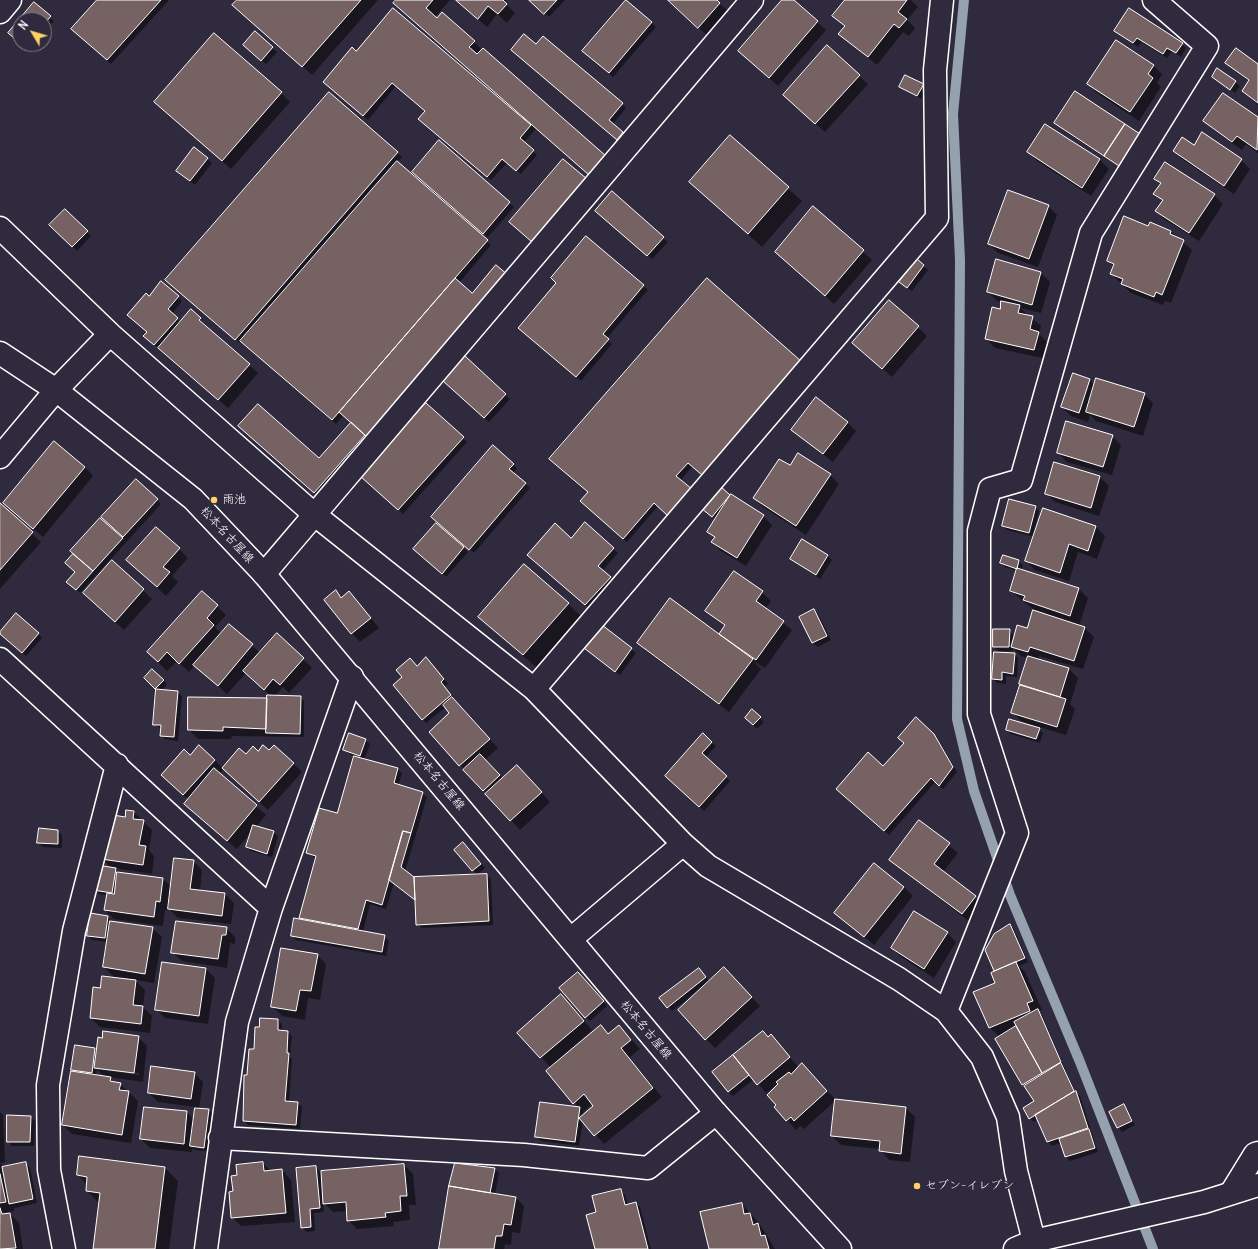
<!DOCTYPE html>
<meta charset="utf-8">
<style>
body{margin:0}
#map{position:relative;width:1258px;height:1249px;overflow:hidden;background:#2f2a3d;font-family:Delius,sans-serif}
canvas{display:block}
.north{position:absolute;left:12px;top:12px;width:40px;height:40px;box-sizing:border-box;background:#2f2a3d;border:1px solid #827f8b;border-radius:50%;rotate:308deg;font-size:11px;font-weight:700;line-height:16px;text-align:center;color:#fff}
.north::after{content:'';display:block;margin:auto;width:14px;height:18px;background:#ffd166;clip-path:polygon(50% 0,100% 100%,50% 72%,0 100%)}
</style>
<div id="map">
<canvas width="1258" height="1249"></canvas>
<div class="north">N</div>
</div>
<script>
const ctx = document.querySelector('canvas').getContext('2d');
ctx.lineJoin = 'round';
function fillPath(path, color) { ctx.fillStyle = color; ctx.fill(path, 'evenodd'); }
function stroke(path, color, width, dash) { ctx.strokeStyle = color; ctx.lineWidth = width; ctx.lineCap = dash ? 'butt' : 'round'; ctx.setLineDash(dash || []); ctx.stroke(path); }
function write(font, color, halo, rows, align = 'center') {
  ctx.font = font + ' Delius,"Klee One",sans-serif'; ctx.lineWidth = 3; ctx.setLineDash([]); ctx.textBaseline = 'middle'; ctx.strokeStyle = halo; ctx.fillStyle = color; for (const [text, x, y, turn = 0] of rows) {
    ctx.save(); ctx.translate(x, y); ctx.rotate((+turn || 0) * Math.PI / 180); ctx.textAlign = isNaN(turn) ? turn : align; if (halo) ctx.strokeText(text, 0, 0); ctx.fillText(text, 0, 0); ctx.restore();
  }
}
const shadow = new Path2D(`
 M98 0H169L111 64 77 33Z
 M238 0H378L312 75 243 14Z
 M397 0H450L435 17 474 42 482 50 599 184 536 129 524 142 537 155 521 174 507 163 491 180 424 123 426 111 396 86 368 120 328 86 356 53 509 107 510 106 403 12 394 3Z
 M456 0H507L505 3 515 13 507 23 497 14 487 27Z
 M530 0H565L549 17Z
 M668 0H716L729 12 708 36Z
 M783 0H792L826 30 778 86 739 51Z
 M846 0H911L918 7 907 20 915 28 909 36 903 32 877 65 840 34 845 27 833 16Z
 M626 1 656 27 613 77 588 55Z
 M34 4 54 21 44 33V20H20V43L9 33Z
 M1115 31 1182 44 1186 48 1181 57 1172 51 1167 58 1141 42 1138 47Z
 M255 33 277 52 266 64 248 50Z
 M22 44H34L29 50Z
 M537 45 626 108 613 124 627 137 622 143 516 54Z
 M1227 63 1258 65V105L1243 91 1249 82Z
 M1153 65 1162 74 1157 83 1161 87 1139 121 1097 93 1088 84Z
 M1218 69 1240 86 1235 93 1213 77Z
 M859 76 868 84 825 132 793 104Z
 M923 85 927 89 922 99 905 91 901 87Z
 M281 93 290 102 231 169 155 102Z
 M329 93 402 157 397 162 491 245 459 283 472 294 323 501 249 435 319 459 351 423 344 415 336 424 242 341 240 343 171 284Z
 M1223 94 1258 119V153L1246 144 1242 150 1214 130 1205 121Z
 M1055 122 1139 135 1123 169 1064 131Z
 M1046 125 1100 160 1109 169 1091 196 1037 161 1028 152Z
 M730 137 802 201 762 247 690 182Z
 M439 142 514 207 488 237 417 176Z
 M1194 146 1241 160 1250 169 1234 194 1183 160 1174 151Z
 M195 149 212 163 195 185 182 175Z
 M1156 179 1214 195 1223 204 1199 241 1165 220 1156 211 1163 201 1155 193 1161 184Z
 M1048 206 1057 215 1038 267 998 253 989 244Z
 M814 208 872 260 834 304 776 252Z
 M65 210 91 236 77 251 51 225Z
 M601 215 663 238 668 242 652 259Z
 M1150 224 1171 232 1192 250 1171 303 1165 301 1163 305 1131 293 1111 274 1114 267 1108 261 1149 227Z
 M586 238 648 290 606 339 612 344 581 381 524 332Z
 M917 261 928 270 912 291 905 286Z
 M996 261 1041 273 1050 282 1041 313 1020 308 1041 326 1039 334 1047 342 1043 358 995 348 986 339 1000 310 1002 302 997 301 988 292Z
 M150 297H178L182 301 172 314 181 323 191 311 209 328 208 329 258 373 228 408 149 340Z
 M889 301 927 336 892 377 853 343Z
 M801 362 707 479 693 466 627 542 585 505Z
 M1073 374 1090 380 1095 386 1144 394 1153 403 1143 436 1096 421 1090 415 1088 422 1071 416 1062 407Z
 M448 385 505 394 510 399 489 422Z
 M847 422 856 431 833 462 792 430Z
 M1112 436 1121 445 1112 475 1067 462 1058 453Z
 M463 438 467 442 403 514 366 480Z
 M1055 463 1100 477 1109 486 1099 516 1055 502 1046 493Z
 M513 464 517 469 513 473 530 488 474 553 436 521Z
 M85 467 93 476 43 537 4 503Z
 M790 467 830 475 839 484 806 535 763 507 754 498Z
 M720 487 731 497 763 516 772 525 746 566 721 551 712 542 715 538 708 532 716 519 707 512Z
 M157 500 161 504 80 593 68 582 76 572 67 563 100 519 117 532Z
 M0 505 41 542 0 589Z
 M1035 507 1039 511 1033 535 1035 536 1044 510 1096 527 1105 536 1097 559 1078 552 1069 581 1035 570 1026 561 1035 537 1007 530 1003 526Z
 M437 524 468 552 446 577 419 553Z
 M585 524 618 553 602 571 614 582 590 609 532 559 572 539Z
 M179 549 188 558 172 576 178 582 166 596 137 569Z
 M828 556 832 560 820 579 791 559Z
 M1018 561 1023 565 1021 570 1079 589 1088 598 1079 626 1085 628 1094 637 1083 669 1039 656 1038 660 1069 669 1078 678 1070 704 1075 709 1066 735 1036 726 1043 733 1040 743 1011 734 1007 730 1035 727V726L1021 721 1012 712 1028 658 1021 656 1013 648V651H998L994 647 1009 630 1013 635V640L1047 614 1033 609 1011 591 1017 571 1005 567 1001 563Z
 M143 590 152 599 124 630 93 602Z
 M336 592 342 598 349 592 379 628 360 642 352 633Z
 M762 592 771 601 765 609 792 630 765 668 753 661 761 669 729 712 647 652 638 643 719 635 725 626 707 611Z
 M568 604 582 617 537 668 493 630Z
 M217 606 226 615 215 627 222 634 229 625 260 653 277 635 312 668 289 693 283 687 275 696 300 697 304 701V737L232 736 231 739H198L189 730 271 696 246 673 227 694 195 665 189 672 177 661 167 671 157 661Z
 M814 610 818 614 831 640 818 647 813 643 801 617Z
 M602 626 636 653 620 675 585 648Z
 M38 633 42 638 26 656 4 637Z
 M1014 654 1018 658 1017 677 1006 676V684L997 683 993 679Z
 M431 663 448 684 444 687 454 700 498 748 485 760 503 779 526 775 550 802 520 830 430 732 451 714 446 707 426 723 422 719 417 667Z
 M152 670 167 684 162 691 177 692 182 696 178 741 165 739 161 735V729L155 725 157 690 145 678Z
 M752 710 764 722 757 729 746 718Z
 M916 718 938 739 957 772 943 789 935 782 889 835 841 793 883 768 905 743Z
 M703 735 716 746 705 758 730 781 704 811 670 780Z
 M365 740 370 744 364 760 398 769 402 773 398 786 422 793 427 797 405 871 414 878 486 875 491 879 493 925 422 928 417 924 416 900 394 883 386 909 370 904 363 932 384 936 389 941 386 956 296 940 292 935 303 921 300 918 317 859 307 853 338 815 355 756 349 754 345 750Z
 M269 751 293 763 302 772 268 810 224 769 219 774 266 815 256 827 273 832 278 836 272 857 251 851 247 847 252 831 237 849 195 813 189 800 171 784 191 756 215 760 223 769 246 755Z
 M134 812 152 830 149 850 154 856 152 874 115 868 119 873 163 879 171 887 193 861 202 870 200 891 225 894 234 903 231 924 178 918 170 910H165L163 926 114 919 105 910 108 895 99 894 94 890 111 868 102 858 126 818Z
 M920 822 958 853 943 872 984 905 971 923 900 868 891 859Z
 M40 829 58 831 62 835V848L43 847 38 842Z
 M467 847 485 868 477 875 473 870Z
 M904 887 913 896 874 945 836 913Z
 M108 917 112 922 152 928 162 937 154 983 135 980 145 990 143 1007 152 1016 150 1033 100 1027 91 1018 101 989 115 978 104 967 108 942 92 940 88 936Z
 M1010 925 1014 929 1028 962 1019 966 1025 972 1042 1010 1038 1011 1042 1015 1075 1092 1080 1096 1098 1152 1070 1161 1066 1157 1061 1143 1052 1146 1048 1142 1038 1119 1034 1122 1029 1118 1035 1101 1023 1084 1000 1037 990 1028 975 992 996 983 997 972 995 970Z
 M226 928 235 937V944L230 943 227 968 182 961 172 952Z
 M947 933 956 942 934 978 901 957 892 948Z
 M317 955 326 964 320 1000 308 998 305 1020 282 1016 273 1007Z
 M206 969 215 978 208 1024 165 1018 156 1009Z
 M703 973 710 982 733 978 760 1006 715 1048 706 1039 696 992 672 1011 668 1007Z
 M582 977 607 1006 590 1021 586 1017Z
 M570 1005 592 1030 553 1064 554 1066 601 1027 609 1034 619 1026 640 1049 629 1058 662 1097 604 1144 583 1121 579 1146 541 1141 536 1136 579 1108 551 1068 519 1033ZM593 1103 595 1106 584 1115 583 1112Z
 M261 1019 278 1020 282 1024V1031L288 1032 292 1036 290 1057 292 1059 289 1102 298 1103 302 1107 300 1129 248 1125 244 1121 248 1077Z
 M771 1035 799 1068 811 1074 836 1100 804 1129 800 1126 796 1130 775 1107 778 1105 781 1081 766 1093 754 1079 733 1096 728 1091Z
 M138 1037 147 1046 143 1082 109 1077 115 1083 120 1084 138 1101 131 1143 72 1134 63 1125 76 1073 73 1070 94 1049 97 1051ZM104 1068 139 1073V1075L104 1070ZM97 1069 105 1078 96 1076Z
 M152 1067 194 1073 203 1082 199 1109 208 1110 213 1115 208 1151 195 1150 193 1148 192 1152 150 1148 141 1139 187 1112 194 1120 196 1107 158 1102 149 1093Z
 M836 1100 906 1108 915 1117 910 1162 889 1160 880 1149 841 1145 832 1136Z
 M1124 1105 1128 1110 1135 1125 1122 1132 1118 1127Z
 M0 1112 3 1115 5 1162 0 1163Z
 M30 1117 35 1121 34 1146H12L8 1142Z
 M0 1163 4 1168 25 1163 30 1168 37 1203 14 1208V1211L4 1213 10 1214 19 1223 23 1249H0Z
 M263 1163 271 1171 282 1170 291 1180 295 1222 241 1226 232 1217 238 1176Z
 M456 1164 495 1169 499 1173 495 1194 515 1197 524 1206 520 1233 512 1232 511 1245 505 1244 504 1249H440Z
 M404 1165 413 1174 416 1205H409L410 1220 393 1222 394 1226 357 1229 348 1220V1211L333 1212 323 1202 324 1212 314 1213 315 1231 307 1232 302 1228 316 1167 320 1172Z
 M165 1168 178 1181 169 1249H94L100 1204 87 1191V1185L78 1175Z
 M621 1191 625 1195 628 1205 636 1203 640 1207 651 1249H596L597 1213Z
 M742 1204 759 1223 775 1249H710Z`);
const stream = new Path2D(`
 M964 0 953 114 960 260 957 719 974 791 1010 895 1080 1062 1153 1249`);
const building = new Path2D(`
 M97 0H161L107 60 71 29Z
 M237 0H361L302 67 232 5Z
 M396 0H433L426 8 437 18 442 12 475 41 469 47 477 54 483 48 606 156 589 175 393 3Z
 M456 0H503L507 4 498 14 488 6 478 19Z
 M529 0H557L544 14Z
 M626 0 652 22 609 73 582 51Z
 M668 0H717L720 3 698 28Z
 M782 0H794L818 21 769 78 738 51Z
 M845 0H907L898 12 907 19 899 28 894 24 868 57 838 34 845 26 832 16Z
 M34 2 51 16 44 24V20H20V43L8 33Z
 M393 8 531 125 520 138 534 150 516 171 502 159 487 177 418 119 425 111 392 83 363 116 323 82 352 47 356 51Z
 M1129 8 1183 43 1176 53 1167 48 1163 54 1137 38 1133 43 1114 31Z
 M255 31 273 47 261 61 243 45Z
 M214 33 282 92 222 161 154 102Z
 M524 34 536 44 543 36 623 103 609 120 623 132 617 140 511 50Z
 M1116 40 1154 65 1148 74 1153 78 1130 112 1087 84Z
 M827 45 860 75 815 124 783 95Z
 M1236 48 1258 64V103L1242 91 1249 80 1225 63Z
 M1217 68 1236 81 1230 90 1212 77Z
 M905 75 924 84 917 96 899 87Z
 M1075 91 1125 124 1104 156 1054 123Z
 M329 92 398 152 235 340 165 280Z
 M1223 93 1258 117 1257 150 1237 136 1232 142 1203 121Z
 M1045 124 1100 159 1082 188 1027 152Z
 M1125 124 1140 134 1119 166 1104 156Z
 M1202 132 1242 159 1224 186 1173 151 1182 137 1194 145Z
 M730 135 789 187 748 234 689 182Z
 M439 140 510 202 483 234 412 172Z
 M194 147 208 158 190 181 176 171Z
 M563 159 587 179 532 242 509 222Z
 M397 161 488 240 332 420 240 341Z
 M1165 162 1215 194 1189 233 1155 211 1163 200 1153 194 1161 183 1154 179Z
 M1008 190 1049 205 1029 259 988 244Z
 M612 191 664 237 647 256 595 211Z
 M813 206 864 250 825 296 775 252Z
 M65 209 88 231 72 247 49 225Z
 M1124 216 1148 226 1150 222 1171 231 1170 234 1184 240 1162 295 1156 292 1154 297 1121 284 1123 279 1110 274 1114 264 1107 261Z
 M586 236 644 285 603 334 609 339 576 377 518 328 556 283 551 278Z
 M917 259 924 265 907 288 899 282Z
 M996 259 1041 272 1032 305 987 292Z
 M496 265 508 275 367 437 339 412 455 278 472 293Z
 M707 278 802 362 702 475 688 463 676 476 692 489 668 516 654 503 623 539 580 501 588 492 549 459Z
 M161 281 179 296 168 309 178 318 154 345 143 336 147 332 127 315 146 293 149 296Z
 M889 300 919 326 882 369 852 343Z
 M1001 301 1020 305 1018 313 1033 316 1030 329 1039 332 1034 350 985 339 992 307 1000 309Z
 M191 309 201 318 199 320 250 364 218 400 158 348Z
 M465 356 506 394 484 418 443 381Z
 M1073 373 1090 379 1079 413 1061 407Z
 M1096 378 1145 393 1134 427 1086 412Z
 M816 397 848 422 823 454 791 430Z
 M426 403 464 437 398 510 360 476Z
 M258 404 319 458 351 422 365 435 314 493 238 426Z
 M1066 421 1113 435 1103 467 1057 453Z
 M54 441 85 467 33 529 3 503Z
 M493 445 514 464 509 469 526 483 469 550 431 517Z
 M798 453 831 474 796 526 753 498 779 459 790 465Z
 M1054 462 1100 476 1091 508 1045 494Z
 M136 479 158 499 123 537 101 517Z
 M720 486 730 495 712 517 701 508Z
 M731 494 764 515 737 558 711 542 715 537 707 532Z
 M1009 499 1036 506 1029 533 1002 526Z
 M0 503 33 532 0 570Z
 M1043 508 1096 526 1088 551 1069 544 1060 573 1025 561Z
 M100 518 123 538 93 571 70 551Z
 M585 522 614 548 598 566 611 577 585 605 527 555 555 523 571 538Z
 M436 523 464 547 442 574 413 549Z
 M156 527 180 548 163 567 170 572 157 587 126 560Z
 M802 539 828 555 816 575 790 559Z
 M73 554 93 571 76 590 66 582 75 572 65 563Z
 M1003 555 1019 560 1017 569 1000 563Z
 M112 560 144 589 115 622 83 593Z
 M524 564 569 603 523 655 478 617Z
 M1017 568 1079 588 1070 616 1023 600 1025 596 1010 591Z
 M734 571 763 591 756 601 784 621 756 660 719 634 725 625 705 611Z
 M336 590 341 598 349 591 371 618 351 634 324 600Z
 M202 591 218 605 207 618 214 625 179 664 167 652 158 662 147 652Z
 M670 598 753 659 719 704 637 643Z
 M814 609 827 636 812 643 799 617Z
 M1033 610 1085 627 1074 661 1030 647 1028 652 1011 647 1017 625 1027 628Z
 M16 613 39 633 22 653 0 634V632Z
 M229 624 253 644 218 686 193 665Z
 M602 625 632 648 615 672 584 648Z
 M993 629H1010L1009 647H993Z
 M277 633 304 658 280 685 273 679 264 690 243 671Z
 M994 652 1015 653 1013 674 1002 672V680L992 679Z
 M1028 656 1069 668 1060 697 1019 684Z
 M426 657 444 679 441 682 451 695 422 720 393 685 402 677 396 670 410 658 417 666Z
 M152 669 164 680 155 689 144 678Z
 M1020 685 1066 699 1057 727 1011 713Z
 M156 689 178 691 174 737 160 736 161 725H153Z
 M267 695 301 696 300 734 266 733Z
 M188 697 267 698 266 729 223 727V731L188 730Z
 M452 697 490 739 459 766 429 732 449 713 443 705Z
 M752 709 761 717 753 725 745 718Z
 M916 717 934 734 953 767 939 786 931 778 884 831 836 789 868 752 883 766 904 743 898 738Z
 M1009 719 1040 728 1036 739 1006 730Z
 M349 733 366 739 360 756 343 750Z
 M703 733 712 742 702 753 727 776 699 807 665 776Z
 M199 745 215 760 183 795 161 775 184 749 190 755Z
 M263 745 269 750 274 745 294 763 259 802 222 768 239 748 246 754 253 746 258 751Z
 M480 754 500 775 483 791 463 770Z
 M354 756 398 768 394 783 423 792 411 833 403 831 382 905 366 900 358 929 299 918 316 856 306 853 319 808 337 813Z
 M517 765 542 792 510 821 485 794Z
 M214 768 257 805 227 841 184 804Z
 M126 810 134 811 133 819 144 820 139 845 146 846 143 865 101 859 107 814 125 817Z
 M919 820 950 843 934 864 976 896 962 914 889 860Z
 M253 825 274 831 267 854 246 847Z
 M39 828 58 830V844L37 843Z
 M403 831 411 833 401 867 414 877 415 900 389 880Z
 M463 842 481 864 472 871 454 850Z
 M174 858 194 860 190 889 225 893 222 916 168 909Z
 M874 863 904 887 864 937 834 913Z
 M97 865 116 868 112 893 93 890Z
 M117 872 163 878 160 902 156 901 154 917 104 910 107 893 114 894Z
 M487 874 489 921 416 925 414 877Z
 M914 911 948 932 924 969 891 948Z
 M90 913 108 916 105 938 87 936Z
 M294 918 385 935 382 952 291 936Z
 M110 921 153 927 145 974 103 967Z
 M176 921 227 927 226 935H222L218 959 171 953Z
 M1010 924 1025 958 994 971 985 950 994 934Z
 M281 948 318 954 311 991 300 990 296 1011 271 1007Z
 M162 962 206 968 199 1016 155 1010Z
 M1016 962 1033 1001 1027 1003 1030 1011 989 1028 973 992 995 983 991 973Z
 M724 967 752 997 705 1040 678 1010Z
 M699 968 706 977 667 1008 659 998Z
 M578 972 604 1001 585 1018 559 988Z
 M102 976 136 980 133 1005 143 1006 141 1024 90 1018 93 987 100 988Z
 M561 994 584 1021 540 1058 517 1033Z
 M1038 1009 1061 1062 1042 1073 1014 1022Z
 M260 1018 278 1019V1030L288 1031 287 1053H289L285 1101 298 1102 296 1125 243 1121 244 1075H247L249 1049H254L255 1027H259Z
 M601 1025 608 1034 619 1025 631 1040 621 1048 653 1088 594 1136 579 1118 593 1106 584 1094 573 1104 546 1071Z
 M1016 1026 1042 1073 1022 1085 995 1039Z
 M103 1031 139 1036 134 1073 94 1068 98 1037 102 1038Z
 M763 1031 768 1037 771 1034 790 1057 757 1085 733 1055Z
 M75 1045 95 1048 92 1073 71 1070Z
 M733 1055 749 1075 728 1092 712 1072Z
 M802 1063 827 1091 794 1121 791 1117 786 1121 774 1107 776 1105 767 1095 778 1084 776 1082 789 1072 791 1074Z
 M1061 1063 1074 1091 1029 1119 1023 1108 1034 1101 1024 1086Z
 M151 1066 195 1072 191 1099 148 1093Z
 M71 1071 111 1077 110 1081 121 1083 119 1090 129 1091 122 1135 62 1125Z
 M1076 1091 1088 1128 1047 1142 1035 1115Z
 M835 1099 906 1107 901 1154 879 1151 880 1141 831 1136Z
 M540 1102 580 1107 575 1142 535 1137Z
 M1124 1104 1132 1121 1117 1128 1109 1112Z
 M144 1107 187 1111 184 1144 140 1139Z
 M195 1108 209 1109 204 1148 190 1146Z
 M7 1115 31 1116 30 1142H7Z
 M1089 1129 1095 1148 1065 1157 1059 1139Z
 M79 1156 165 1167 155 1249H93L100 1193 86 1191 87 1177 77 1175Z
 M26 1162 33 1199 9 1204 2 1167Z
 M263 1162 264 1171 282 1169 286 1213 231 1218 229 1192 233 1191 231 1176 237 1175 236 1165Z
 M455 1163 495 1168 490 1193 449 1186Z
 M404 1164 407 1196H400L401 1211 385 1213 386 1217 347 1221 346 1202 323 1204 321 1171Z
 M316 1166 320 1208 310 1209 311 1227 301 1228 296 1168Z
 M0 1174 6 1202 0 1203Z
 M449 1186 516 1197 511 1225 504 1224 502 1236H496L494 1249H439Z
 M621 1189 625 1205 636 1202 648 1249H595L586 1215 596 1212 592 1196Z
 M742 1203 744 1214 750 1213 753 1225 758 1223 761 1236 765 1235 769 1249H709L700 1212Z
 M0 1208 2 1214 10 1213 16 1248 0 1249Z`);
const street = new Path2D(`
 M0 12 10 0
 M0 228 110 334 315 515 534 689 683 844 708 866 899 979 946 1011 982 1057 1008 1117 1016 1171 1034 1241
 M0 457 56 390 110 334
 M264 574 752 0
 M0 659 271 908
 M534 689 937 218 935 70 942 0
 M571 939 683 844
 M946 1011 1017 833 979 714V531L990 489 1021 480 1091 233 1207 46 1154 0
 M220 1138 524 1155 648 1168 716 1113
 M1231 1193 1255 1154 1258 1153
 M64 1249 49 1170 48 1085 74 931 117 765
 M206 1249 237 1022 271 908 352 677`);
const secondary = new Path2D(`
 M0 353 56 390 193 499 264 574 716 1113 840 1249
 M1015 1249 1034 1241 1204 1202 1258 1185`);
const markers = [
 [214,500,4,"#ffd166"],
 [917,1186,4,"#ffd166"]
];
const poiNames = [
 ["雨池",222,500],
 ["セブン-イレブン",925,1186]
];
const streetNames = [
 ["松本名古屋線",227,535,47],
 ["松本名古屋線",439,781,50],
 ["松本名古屋線",646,1030,50]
];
fillPath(shadow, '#0007');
stroke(stream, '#95a1af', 10);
fillPath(building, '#766163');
stroke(building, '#fff', 1);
stroke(street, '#fff', 25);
stroke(secondary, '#fff', 25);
stroke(street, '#2f2a3d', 22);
stroke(secondary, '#2f2a3d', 22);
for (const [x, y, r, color] of markers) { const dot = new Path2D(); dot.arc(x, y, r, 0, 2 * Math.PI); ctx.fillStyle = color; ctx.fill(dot); stroke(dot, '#2f2a3d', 1.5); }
write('12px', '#fff', '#2f2a3d', poiNames, 'left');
write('12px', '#fff', '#2f2a3d', streetNames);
</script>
